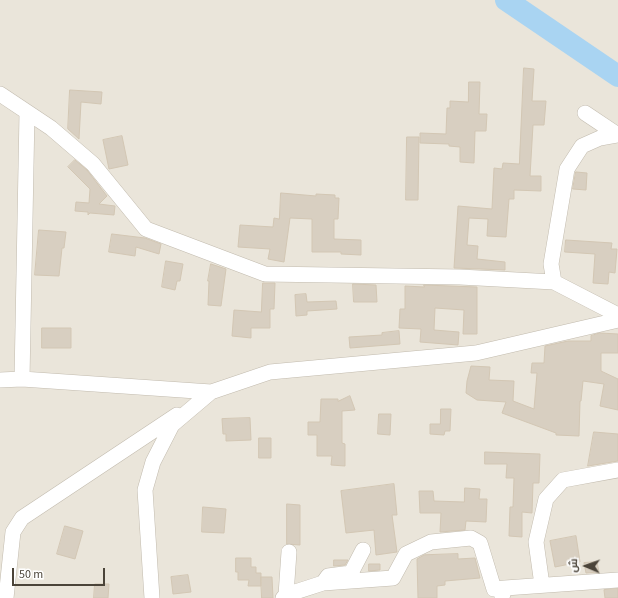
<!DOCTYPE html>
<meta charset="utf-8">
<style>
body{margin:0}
#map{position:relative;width:618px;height:598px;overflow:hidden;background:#f6f3ec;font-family:"Source Sans 3",Cairo,sans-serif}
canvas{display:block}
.north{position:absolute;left:566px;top:546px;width:40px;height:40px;-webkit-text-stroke:3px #fff;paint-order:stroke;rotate:272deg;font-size:11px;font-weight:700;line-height:16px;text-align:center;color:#4b4439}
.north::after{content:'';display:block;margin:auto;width:14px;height:18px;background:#4b4439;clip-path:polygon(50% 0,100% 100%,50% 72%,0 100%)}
.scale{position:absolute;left:12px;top:568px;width:93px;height:18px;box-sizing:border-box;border:2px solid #4b4439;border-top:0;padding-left:5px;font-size:12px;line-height:14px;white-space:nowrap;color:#4b4439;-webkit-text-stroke:3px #fff;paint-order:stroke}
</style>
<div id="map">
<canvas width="618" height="598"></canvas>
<div class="north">ش</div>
<div class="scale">50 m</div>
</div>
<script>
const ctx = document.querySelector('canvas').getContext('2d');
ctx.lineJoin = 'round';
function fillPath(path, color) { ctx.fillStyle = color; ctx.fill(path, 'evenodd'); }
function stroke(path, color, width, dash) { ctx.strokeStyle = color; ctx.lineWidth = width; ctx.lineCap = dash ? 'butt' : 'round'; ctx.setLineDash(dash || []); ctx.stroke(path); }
const residential = new Path2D(`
 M0 0H618V598H2L0 581Z`);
const river = new Path2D(`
 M506 0 618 76`);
const building = new Path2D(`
 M524 68 534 69 532 101H546L544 125H533L530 176H541V191L514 190V199H509L506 237 487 236 488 219 469 218 467 245 478 246 477 259 505 262V270L454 268 458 206 492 209 494 168 502 169 503 163 519 164Z
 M469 82H480L479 114H487L486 131H475L474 163 460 162V147L449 146V144L420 143V133L446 134 447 108H450V101L468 102Z
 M70 90 102 92 101 104 81 102 79 139 68 129Z
 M122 136 128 165 109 169 103 140Z
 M407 137H419L418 200H406Z
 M75 160 87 170 107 196 99 204 115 206 114 215 90 213 88 215V212L75 211 76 202 89 203 90 189 68 167Z
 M576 172 587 173 586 190 573 189Z
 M281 193 316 196V194L335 195V198H339L338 219H334V239L361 240V255L341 254V252H312V219L290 218 284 262 268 259 270 249 238 247 240 225 273 227 274 218 279 219Z
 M39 230 66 232 64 248H62L59 276 35 275Z
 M112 234 145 238 161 244 159 254 136 247 135 256 109 252Z
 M566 240 612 243 611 249H617L615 273 609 272 608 284 593 283 595 254 565 252Z
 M166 261 183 264 180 281H177L175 290 162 287Z
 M211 264 226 269 221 306 208 305 209 281H208Z
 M263 283H275L274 309H270V328H251V338L232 336 234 310 261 312Z
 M353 284 376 285 377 302H354Z
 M424 285 477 287V334H463L464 310 435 308 434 330 459 332 458 345 420 342 421 329 399 328 400 309H405V286L424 287Z
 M306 294 307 302 336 301 337 309 307 311V315L296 316 295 295Z
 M42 328H71V348H42Z
 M399 331 400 344 350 348 349 337 382 335V333Z
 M600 333 618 334V353H601V371L618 379V410L600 406 604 384 583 381 581 401H580L579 436 556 435V433L502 413 506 402 477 400 466 393 467 381 471 366 490 367 489 380 514 381 513 401 534 409 537 373H531L532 363H544L545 346 568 341H591V336Z
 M350 396 355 410 342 411V443L345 444V466L331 465 332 456H317V435H308V422H320L321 399H338V401Z
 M441 409H451L450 431H445L444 435 430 434V424H440Z
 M379 414H391L390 435 378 434Z
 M250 418 251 440 226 441V434H223L222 419Z
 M594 432 618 434V461L588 466Z
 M259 438H271V458H259Z
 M485 452 540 454 539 483H533L532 513 522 512V537L509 536 510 507H513L514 478H506L507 464H485Z
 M394 484 397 515H392L397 552 376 555 374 530 346 533 341 491Z
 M465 488 480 489 479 499H487L486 522 466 521 465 530 440 532 441 513H420L419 491H433L434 501 464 502Z
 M287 504 300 505V545L287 544Z
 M203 507 226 509 224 533 202 532Z
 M65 526 83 531 75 559 57 554Z
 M576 536 580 562 555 567 550 541Z
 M458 554V559L475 558 480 578 445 581V585L437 586V598H418L417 559 424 555Z
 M236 558H251V567H256V573H261V586H248L249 580H238V572H236Z
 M334 560H348L345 565 334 566Z
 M597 562 599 572 586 573 584 563Z
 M369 564H380V570L369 571Z
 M188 575 191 592 173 594 171 577Z
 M261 577H272L273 598H262Z
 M95 584H109L108 598H94Z
 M618 589V598H605L604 590Z`);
const minor = new Path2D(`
 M0 94 51 128 93 164 146 229 265 274 460 277 554 282 618 315
 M585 113 618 135
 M554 282 551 264 567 169 582 146 600 138 618 135
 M22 379 27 113
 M0 380 22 379 211 392
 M323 583 393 578 406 554 431 542 471 538 480 543 494 589 505 588
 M542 585 536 542 546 499 563 480 618 470
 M286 595 323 583 328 576 351 573 363 550
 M502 597 505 588 618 580
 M6 598 13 532 22 518 177 415
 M152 598 145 490 153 462 172 425 211 392 270 372 476 353 618 320
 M283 598 286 595 289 552`);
fillPath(residential, '#eae5da');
stroke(river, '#a9d4f2', 22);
fillPath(building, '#d8cfc1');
stroke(building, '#d3c7b4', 1);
stroke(minor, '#c2bbae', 16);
stroke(minor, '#fff', 15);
</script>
